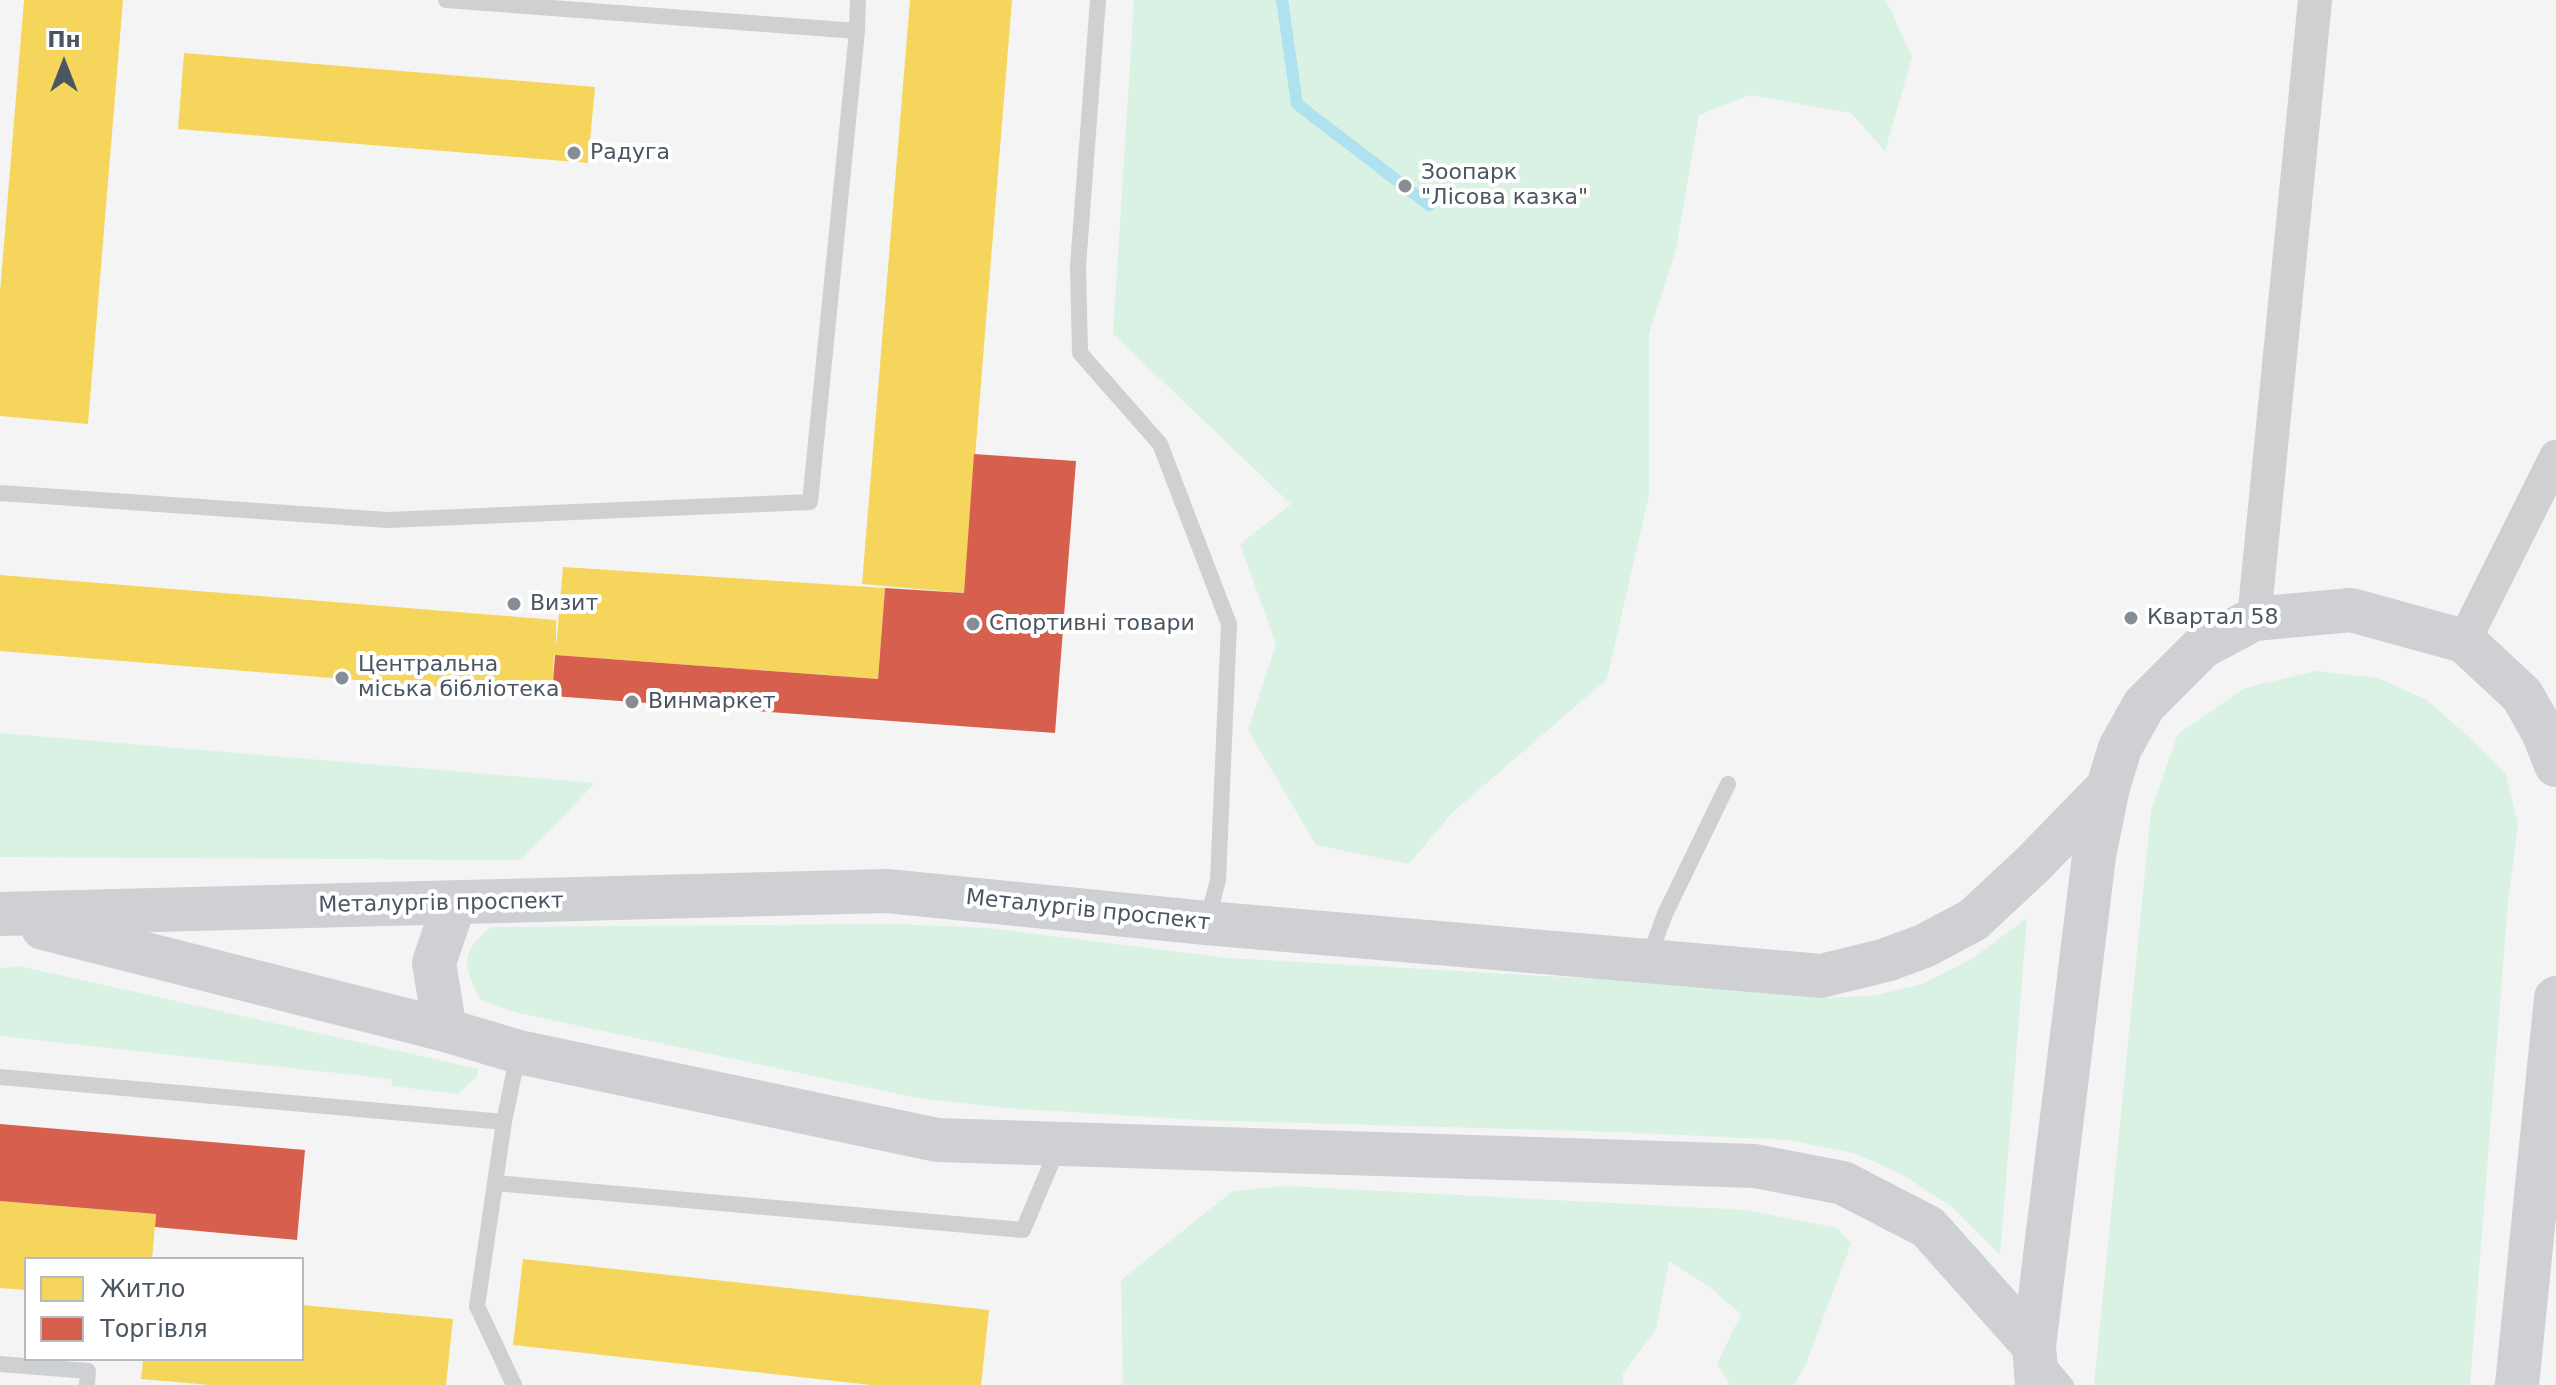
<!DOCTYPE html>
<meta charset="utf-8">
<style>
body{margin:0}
#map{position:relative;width:2556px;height:1385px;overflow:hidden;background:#f4f4f4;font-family:"DejaVu Sans",sans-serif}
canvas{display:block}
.legend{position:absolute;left:24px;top:1257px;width:280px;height:104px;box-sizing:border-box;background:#fff;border:2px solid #b7bbc0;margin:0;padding:10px 14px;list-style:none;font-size:24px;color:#4a5661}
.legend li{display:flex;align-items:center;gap:16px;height:40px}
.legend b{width:40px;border:2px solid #b7bbc0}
.north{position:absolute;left:24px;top:24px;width:80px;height:80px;-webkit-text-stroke:6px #fff;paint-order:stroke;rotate:0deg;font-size:22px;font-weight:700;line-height:32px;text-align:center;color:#4a5661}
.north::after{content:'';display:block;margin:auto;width:28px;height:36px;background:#4a5661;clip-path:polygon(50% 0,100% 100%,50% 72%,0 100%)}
</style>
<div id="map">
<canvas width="2556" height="1385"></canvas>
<ul class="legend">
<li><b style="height:22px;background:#f6d55c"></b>Житло</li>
<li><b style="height:22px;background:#d6604d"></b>Торгівля</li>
</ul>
<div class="north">Пн</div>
</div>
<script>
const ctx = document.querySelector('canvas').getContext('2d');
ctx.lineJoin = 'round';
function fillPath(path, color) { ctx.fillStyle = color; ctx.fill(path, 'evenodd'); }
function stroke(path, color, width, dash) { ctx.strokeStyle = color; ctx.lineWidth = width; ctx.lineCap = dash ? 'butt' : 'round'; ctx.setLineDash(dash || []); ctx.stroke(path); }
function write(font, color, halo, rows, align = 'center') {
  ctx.font = font + ' "DejaVu Sans",sans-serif'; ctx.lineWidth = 8; ctx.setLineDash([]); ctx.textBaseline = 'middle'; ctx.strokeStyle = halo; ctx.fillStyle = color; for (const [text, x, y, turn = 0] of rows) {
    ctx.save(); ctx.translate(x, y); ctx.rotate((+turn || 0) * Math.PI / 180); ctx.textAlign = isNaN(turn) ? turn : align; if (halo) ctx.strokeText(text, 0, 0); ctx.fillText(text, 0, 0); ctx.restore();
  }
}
const green = new Path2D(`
 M1134 0H1886L1912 57 1885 151 1851 113 1750 95 1699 115 1676 249 1649 334V495L1607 679 1452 813 1409 864 1316 845 1248 730 1276 644 1240 544 1291 504 1113 334Z
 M2316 671 2378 678 2427 700 2471 739 2506 774 2518 825 2508 902 2470 1385H2094L2151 811 2178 734 2245 688Z
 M0 733 595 783 521 860 0 857Z
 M2027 918 2000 1255 1953 1208 1903 1175 1857 1154 1789 1140 1618 1132 1200 1120 1006 1108 917 1098 514 1012 481 1000C463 967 459 952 491 927L896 924 987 928 1228 958 1635 981 1818 998 1873 996 1922 984 1970 960Z
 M19 966 479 1069 476 1078 457 1094 392 1086 391 1079 0 1036V968Z
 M1286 1186 1746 1210 1838 1228 1851 1244 1805 1366 1794 1385H1730L1717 1364 1741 1314 1708 1286 1669 1261 1656 1330 1623 1373V1385H1123L1121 1280 1233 1191Z`);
const homes = new Path2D(`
 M24 0H123L88 424 0 416V292Z
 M910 0H1012L964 593 862 584Z
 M184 53 595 87 588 163 178 129Z
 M563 567 885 588 878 679 554 655 552 696 0 651V575L556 620V647Z
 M0 1201 156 1214 152 1259H26V1290L0 1288Z
 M523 1259 989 1310 981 1385H871L513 1345Z
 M302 1305 453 1319 446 1385H210L141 1379 143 1359H302Z`);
const shops = new Path2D(`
 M974 454 1076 461 1055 733 552 696 555 655 878 679 885 588 964 593Z
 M0 1124 305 1150 297 1240 155 1227 156 1214 0 1201Z`);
const stream = new Path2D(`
 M1282 0 1297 104 1429 205`);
const lane = new Path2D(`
 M446 0 857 31
 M1098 0 1078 266 1080 353 1160 444 1229 624 1218 880 1207 922
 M0 493 387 520 810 502 857 31 858 0
 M1649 957 1665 914 1728 784
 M0 1077 504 1122
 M495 1183 1023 1230 1059 1145
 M2045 1360 2066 1385
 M0 1364 88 1371 87 1385
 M514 1385 477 1306 504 1122 518 1054`);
const street = new Path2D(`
 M2254 619 2315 0
 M2464 641 2556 457`);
const secondary = new Path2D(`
 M0 914 887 891 1206 923 1821 976 1886 960 1924 946 1973 920 2032 865 2108 787
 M43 928 445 1030 519 1052 937 1140 1755 1166 1843 1183 1928 1227 2034 1346
 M445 1030 434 963 454 904
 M2037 1385 2034 1346 2094 856 2108 787 2120 748 2144 705 2202 647 2254 619 2351 610 2464 641 2522 695 2543 732 2556 765
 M2517 1385 2556 998`);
const markers = [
 [574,153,8,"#868d94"],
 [1405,186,8,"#868d94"],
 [514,604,8,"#868d94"],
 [2131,618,8,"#868d94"],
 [973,624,8,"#868d94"],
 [342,678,8,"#868d94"],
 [632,702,8,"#868d94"]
];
const poiNames = [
 ["Радуга",590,153],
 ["Зоопарк",1421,173],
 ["\"Лісова казка\"",1421,198],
 ["Визит",530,604],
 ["Квартал 58",2147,618],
 ["Спортивні товари",989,624],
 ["Центральна",358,665],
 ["міська бібліотека",358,690],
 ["Винмаркет",648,702]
];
const streetNames = [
 ["Металургів проспект",441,904,-1],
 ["Металургів проспект",1088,911,6]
];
fillPath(green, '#d9f2e3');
fillPath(homes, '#f6d55c');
fillPath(shops, '#d6604d');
stroke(stream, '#aee2f0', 12);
stroke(lane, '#ced0d2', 16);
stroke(street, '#ced0d2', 34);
stroke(secondary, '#ced0d4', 44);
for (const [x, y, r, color] of markers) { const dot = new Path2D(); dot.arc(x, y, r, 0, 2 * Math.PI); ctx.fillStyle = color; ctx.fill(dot); stroke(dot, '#fff', 3); }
write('22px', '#4a5661', '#fff', poiNames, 'left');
write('22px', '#4a5661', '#fff', streetNames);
</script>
